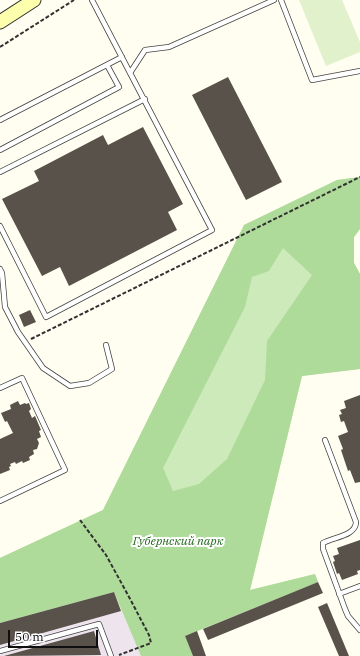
<!DOCTYPE html>
<meta charset="utf-8">
<style>
body{margin:0}
#map{position:relative;width:360px;height:656px;overflow:hidden;background:#fffef1;font-family:"IBM Plex Serif",serif}
canvas{display:block}
.scale{position:absolute;left:8px;top:630px;width:90px;height:18px;box-sizing:border-box;border:2px solid #0f0f0f;border-top:0;padding-left:5px;font-size:12px;line-height:14px;white-space:nowrap;color:#0f0f0f;-webkit-text-stroke:3px #fff;paint-order:stroke}
</style>
<div id="map">
<canvas width="360" height="656"></canvas>
<div class="scale">50 m</div>
</div>
<script>
const ctx = document.querySelector('canvas').getContext('2d');
ctx.lineJoin = 'round';
function fillPath(path, color) { ctx.fillStyle = color; ctx.fill(path, 'evenodd'); }
function stroke(path, color, width, dash) { ctx.strokeStyle = color; ctx.lineWidth = width; ctx.lineCap = dash ? 'butt' : 'round'; ctx.setLineDash(dash || []); ctx.stroke(path); }
function write(font, color, halo, rows, align = 'center') {
  ctx.font = font + ' "IBM Plex Serif",serif'; ctx.lineWidth = 4; ctx.setLineDash([]); ctx.textBaseline = 'middle'; ctx.strokeStyle = halo; ctx.fillStyle = color; for (const [text, x, y, turn = 0] of rows) {
    ctx.save(); ctx.translate(x, y); ctx.rotate((+turn || 0) * Math.PI / 180); ctx.textAlign = isNaN(turn) ? turn : align; if (halo) ctx.strokeText(text, 0, 0); ctx.fillText(text, 0, 0); ctx.restore();
  }
}
const industrial = new Path2D(`
 M114 592 141 656H0V623Z`);
const green = new Path2D(`
 M360 177V229L354 237V263L360 274V369L302 376 250 590 315 574 318 582 185 636 141 656 114 592 0 558 103 510 244 225 337 180Z`);
const forest = new Path2D(`
 M360 177V229L354 237V263L360 274V369L302 376 250 590 315 574 318 582 185 636 193 656H141L114 592 0 623V558L103 510 244 225 337 180ZM283 248 312 275 267 341 265 380 227 459 199 484 173 491 163 468 245 307 252 277 269 271Z`);
const pitch = new Path2D(`
 M299 0H342L360 42V52L326 66Z`);
const building = new Path2D(`
 M228 77 282 182 246 200 192 95Z
 M143 127 183 204 168 212 177 230 69 286 60 267 42 276 2 199 39 181 34 171 103 135 108 145Z
 M30 310 36 322 24 327 19 315Z
 M360 395V482L355 483 350 470 348 471 341 450 343 449 338 436 348 432 344 421 341 422 339 415 342 414 340 410 346 408 344 401Z
 M18 401 20 405 25 403 26 404 29 403 31 409 29 411 32 418 35 416 41 430 39 431 41 437 37 439 39 443 37 449 33 450 34 454 29 457 30 460 23 463 22 461 16 464 15 462 10 464 11 466 9 467 10 470 0 474V439L13 433 7 421 5 422 1 413 11 409 10 405Z
 M360 540V570L357 571 358 574 342 580 339 573 337 574 333 562 335 561 333 556 339 554 337 548Z
 M318 582 323 593 208 640 203 629Z
 M114 592 121 611 0 645V623Z
 M327 603 349 656H339L318 607Z
 M94 631 101 655 4 656Z
 M197 631 206 656H193L185 636Z`);
const path = new Path2D(`
 M0 47 74 0
 M31 339 360 177
 M80 520 106 555 128 595 149 635 151 643 119 655`);
const service = new Path2D(`
 M281 0 312 80 360 71
 M130 73 145 50 169 47 274 0
 M0 120 122 57
 M0 150 119 87 107 65
 M0 172 145 99
 M0 226 46 317 212 230 92 0
 M0 269 2 273 5 307 18 332 43 368 70 386 89 383 112 369 106 345
 M0 388 22 378 65 470 0 501
 M325 440 356 522C356 536 333 537 323 543V549L345 609 348 616 360 630
 M339 594 360 586
 M0 651 99 624 111 656`);
const secondary = new Path2D(`
 M0 22 34 0`);
const parkNames = [
 ["Губернский парк",178,542]
];
fillPath(industrial, '#eee4ed');
fillPath(green, '#cdeaba');
fillPath(forest, '#afdb9a');
fillPath(pitch, '#e0f1cc');
fillPath(building, '#58524b');
stroke(service, '#424242', 6);
stroke(secondary, '#313131', 15);
stroke(path, '#313131', 2, [4, 2]);
stroke(service, '#fff', 4.5);
stroke(secondary, '#fdffad', 13);
write('italic 12px', '#24681e', '#fff', parkNames);
</script>
